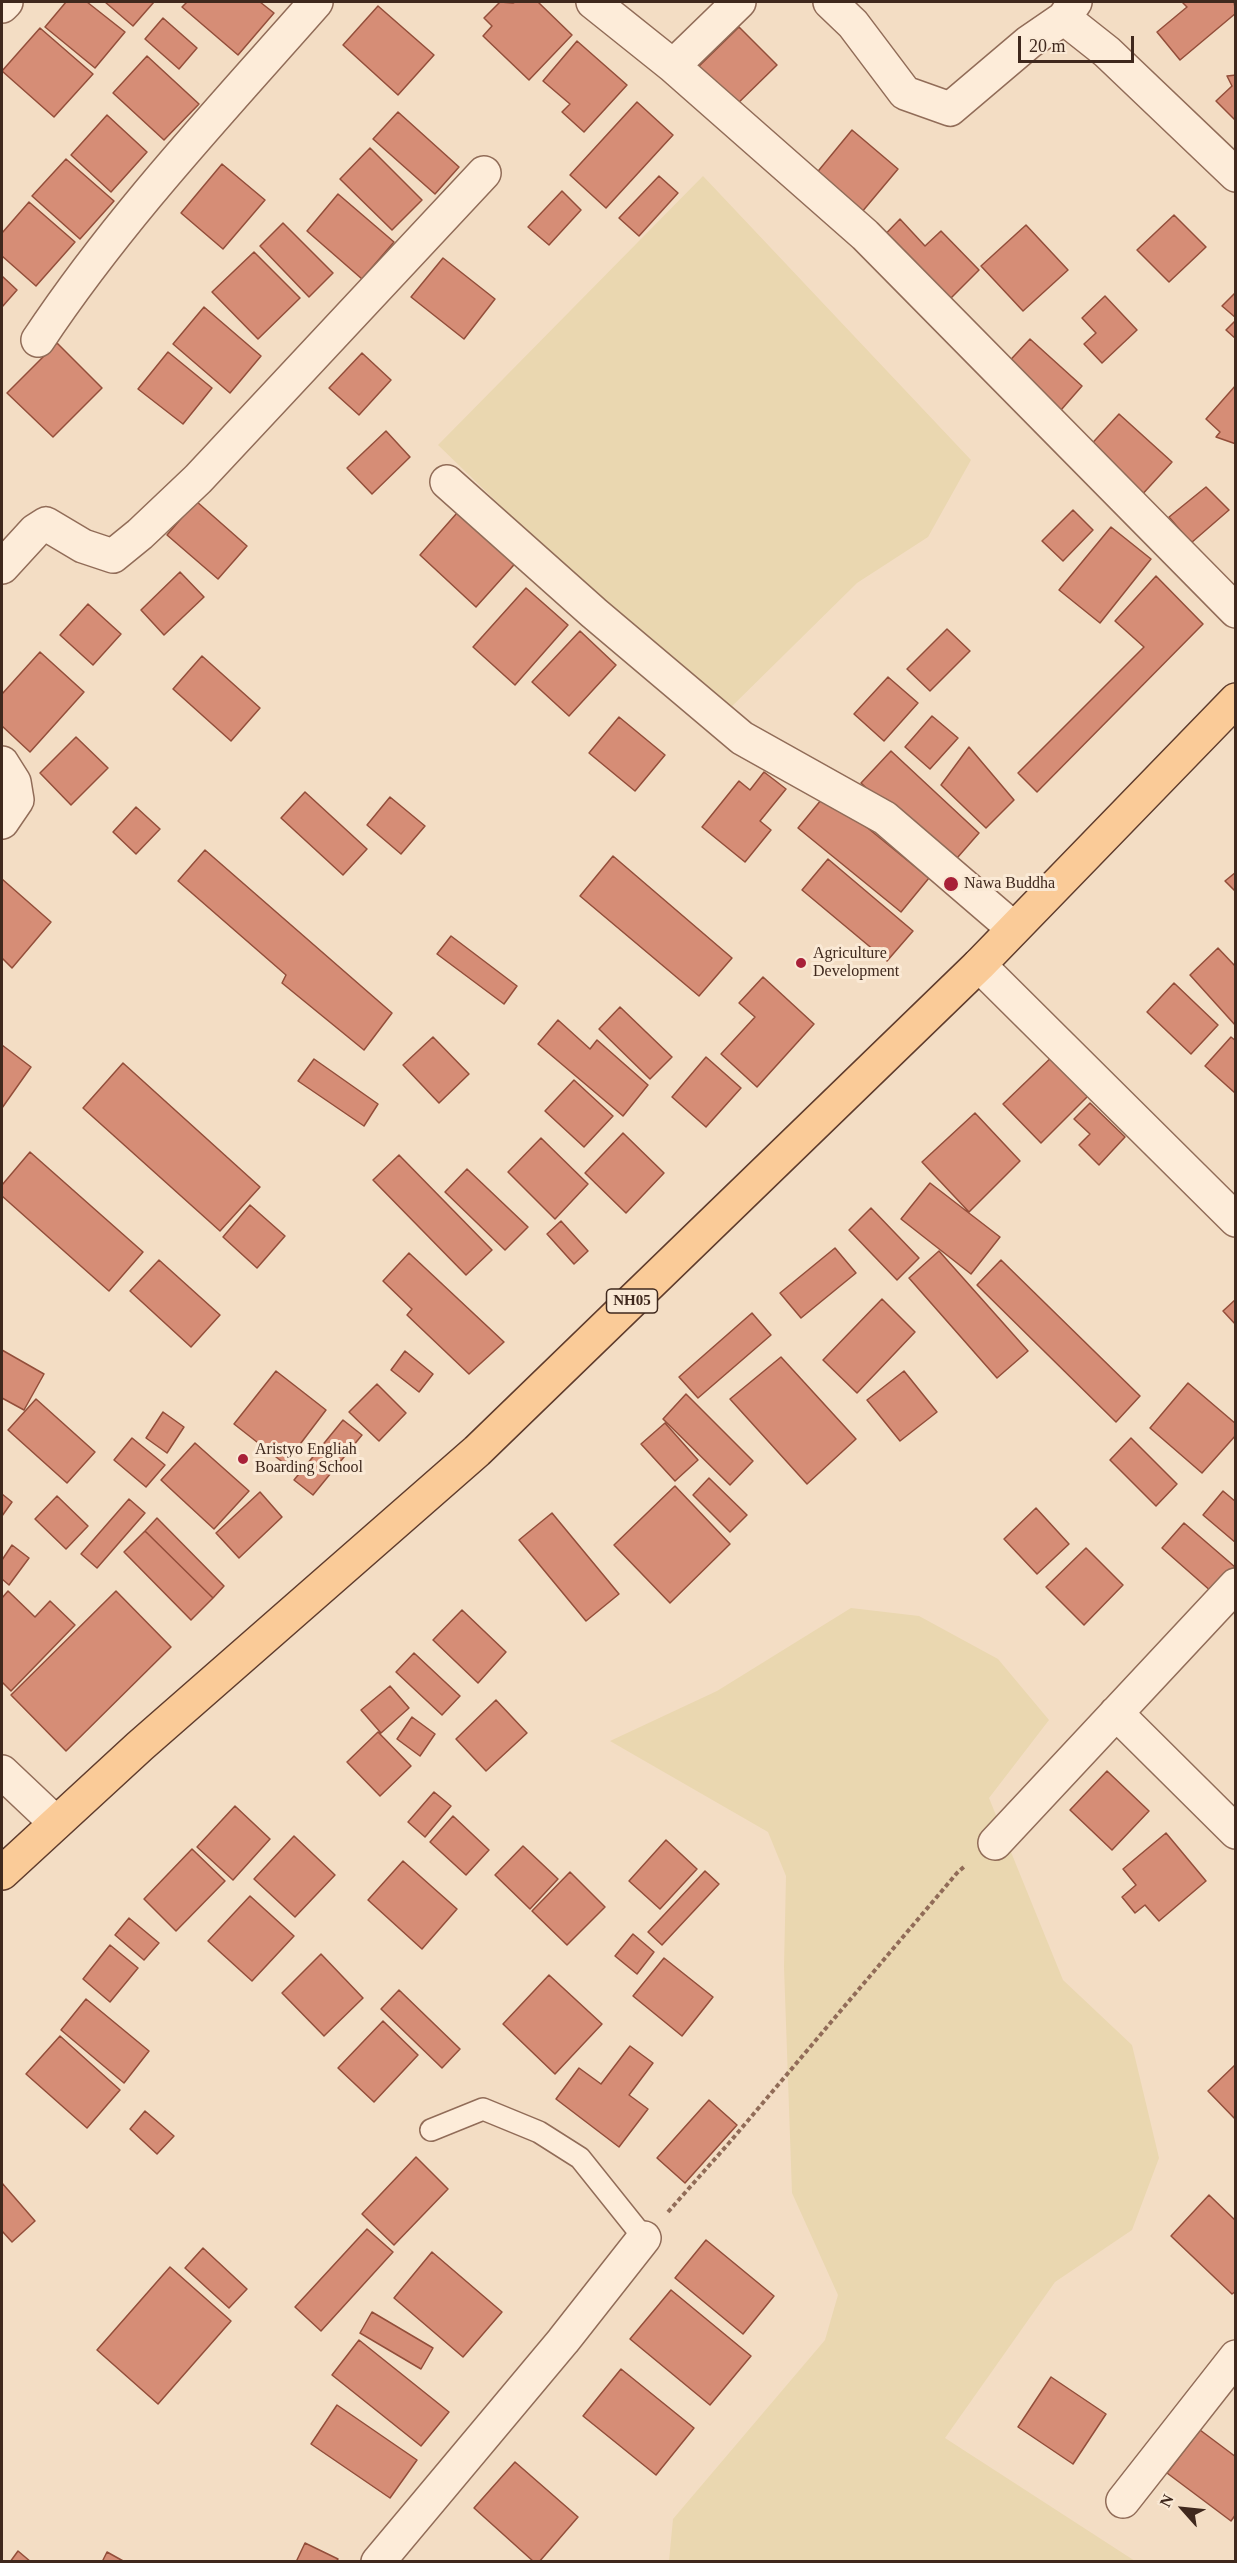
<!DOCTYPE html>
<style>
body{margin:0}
#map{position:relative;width:1237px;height:2563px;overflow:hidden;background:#f3ddc4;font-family:Georgia,serif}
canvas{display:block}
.frame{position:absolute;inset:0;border:3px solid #3f281d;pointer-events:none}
.north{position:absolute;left:1153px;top:2479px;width:60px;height:60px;-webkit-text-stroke:4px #fae9d5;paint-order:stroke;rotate:297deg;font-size:16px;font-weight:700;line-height:24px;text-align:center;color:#3f281d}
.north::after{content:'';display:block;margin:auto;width:21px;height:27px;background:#3f281d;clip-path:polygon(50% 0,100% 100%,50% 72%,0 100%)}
.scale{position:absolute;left:1018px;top:36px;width:116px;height:27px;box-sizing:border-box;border:3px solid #3f281d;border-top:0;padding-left:8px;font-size:18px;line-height:21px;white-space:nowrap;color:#3f281d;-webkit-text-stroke:4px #fae9d5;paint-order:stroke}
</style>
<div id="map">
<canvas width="1237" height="2563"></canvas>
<div class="frame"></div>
<div class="north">N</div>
<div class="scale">20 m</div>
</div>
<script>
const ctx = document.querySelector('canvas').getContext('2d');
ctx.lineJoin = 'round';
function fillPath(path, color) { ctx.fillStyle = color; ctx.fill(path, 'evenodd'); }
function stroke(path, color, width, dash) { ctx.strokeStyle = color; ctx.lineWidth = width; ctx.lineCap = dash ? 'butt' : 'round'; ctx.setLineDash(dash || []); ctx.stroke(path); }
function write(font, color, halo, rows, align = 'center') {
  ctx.font = font + ' Georgia,serif'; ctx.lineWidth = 6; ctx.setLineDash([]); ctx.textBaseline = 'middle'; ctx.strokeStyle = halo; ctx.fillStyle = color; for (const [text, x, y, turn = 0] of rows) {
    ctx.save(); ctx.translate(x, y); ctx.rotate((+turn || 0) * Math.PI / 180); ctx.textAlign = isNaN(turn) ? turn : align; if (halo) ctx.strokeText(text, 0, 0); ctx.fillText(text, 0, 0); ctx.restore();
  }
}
const farmland = new Path2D(`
 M703 176 971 460 928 537 857 583 720 718 438 445Z
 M851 1608 919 1616 998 1659 1049 1720 989 1798 1063 1980 1132 2045 1159 2158 1132 2230 1055 2282 945 2438 1135 2561H669L673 2519 825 2340 838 2295 792 2193 784 1967 786 1876 768 1832 610 1741 717 1691Z`);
const building = new Path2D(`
 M66 2H87L125 32 95 68 45 27Z
 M105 2H154L133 26Z
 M187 2H260L274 13 238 55 182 7Z
 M500 2 513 3 515 2H538L572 35 529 80 483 36 492 26 484 18Z
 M1182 2H1234L1236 13 1180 60 1157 32 1187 7Z
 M378 6 434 55 398 95 343 45Z
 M163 18 197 48 179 69 145 39Z
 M739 27 777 65 729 112 691 74Z
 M40 28 93 74 54 117 2 71Z
 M577 41 627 85 584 132 562 112 570 104 543 81Z
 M147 56 199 104 164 140 113 93Z
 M1236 75V121L1216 101 1232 86 1227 76Z
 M637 102 673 135 606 208 570 175Z
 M398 112 459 167 435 194 373 139Z
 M107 115 147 152 111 192 71 155Z
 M852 130 898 169 856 219 810 181Z
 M370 148 422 200 392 230 340 179Z
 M66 159 114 201 80 239 32 196Z
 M222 164 265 200 223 249 181 213Z
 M659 176 678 193 639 236 619 218Z
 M562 191 581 210 549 245 528 227Z
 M338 194 394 242 362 279 307 231Z
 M29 202 75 242 36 286 2 256V233Z
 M1174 215 1206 247 1169 282 1137 250Z
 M900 219 925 246 941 231 979 270 936 313 872 248Z
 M283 223 333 273 309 297 260 246Z
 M1026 225 1068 270 1023 311 981 266Z
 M254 252 300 298 258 339 212 292Z
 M443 258 495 299 464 339 411 297Z
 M2 276 17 290 2 307Z
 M1236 292V318L1222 306Z
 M1105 296 1137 330 1102 363 1084 344 1096 333 1082 318Z
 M204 307 261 356 230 393 173 344Z
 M1236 320V339L1226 330Z
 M1030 339 1082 386 1054 418 1001 370Z
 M57 343 102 388 53 437 7 393Z
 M168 352 212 388 183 424 138 389Z
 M362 353 391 380 359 415 329 388Z
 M1236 385V444L1216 437 1220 432 1206 419Z
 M1119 414 1172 462 1139 498 1086 450Z
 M386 431 410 457 372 494 347 468Z
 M1206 487 1229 510 1191 543 1169 517Z
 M196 501 247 546 218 579 167 535Z
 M464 505 521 557 476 607 420 555Z
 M1073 510 1093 530 1063 561 1042 541Z
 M1111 527 1151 559 1100 623 1059 590Z
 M180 572 204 597 164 635 141 610Z
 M1156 576 1203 624 1037 792 1018 773 1144 647 1115 621Z
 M526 588 568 625 515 685 473 647Z
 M88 604 121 634 93 665 60 635Z
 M947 629 970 651 930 691 907 669Z
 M580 631 616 665 569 716 532 682Z
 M40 652 84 692 30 752 2 726V694Z
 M202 656 260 708 231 741 173 689Z
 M888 677 918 703 884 741 854 714Z
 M932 716 958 738 930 769 905 747Z
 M619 717 665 755 635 791 589 753Z
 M76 737 108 768 71 805 40 773Z
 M969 747 1014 800 986 828 941 785Z
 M891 751 979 833 950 866 861 783Z
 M764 772 786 789 760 821 771 830 745 862 702 827 739 781 750 790Z
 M305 792 367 849 343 875 281 818Z
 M826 794 929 878 901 912 798 828Z
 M390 797 425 826 401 854 367 825Z
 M136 807 160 829 136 854 113 832Z
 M205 850 392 1013 364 1050 282 983 286 975 178 881Z
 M613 856 732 958 699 996 580 896Z
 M828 859 913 931 887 961 802 890Z
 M1236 872V892L1225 881Z
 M2 879 51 922 12 968 2 958Z
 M451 936 517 986 504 1004 437 954Z
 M1218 948 1236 967V1026L1190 975Z
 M763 977 814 1024 757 1087 721 1054 755 1017 739 1003Z
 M1174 983 1218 1025 1191 1054 1147 1012Z
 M620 1007 672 1057 650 1079 599 1029Z
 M558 1020 590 1049 597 1040 648 1085 623 1116 538 1044Z
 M433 1037 469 1074 439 1103 403 1065Z
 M1231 1037 1236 1041 1235 1093 1205 1066Z
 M2 1045 31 1067 2 1108Z
 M1058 1051 1095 1089 1041 1143 1003 1104Z
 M706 1057 741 1088 706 1127 672 1097Z
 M314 1059 378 1104 364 1126 298 1081Z
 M123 1063 260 1187 220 1231 83 1108Z
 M574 1080 613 1116 584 1147 545 1111Z
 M1090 1103 1125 1137 1099 1165 1079 1145 1090 1134 1074 1119Z
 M975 1113 1020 1161 969 1212 922 1162Z
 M623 1133 664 1173 626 1213 585 1173Z
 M541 1138 588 1184 555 1219 508 1172Z
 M30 1152 143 1252 109 1291 2 1196V1185Z
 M399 1155 492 1250 466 1275 373 1180Z
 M467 1169 528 1227 505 1250 445 1192Z
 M930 1183 1000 1237 971 1274 901 1219Z
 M250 1205 285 1236 257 1268 223 1237Z
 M871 1208 919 1258 897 1280 849 1230Z
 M561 1221 588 1251 574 1264 547 1234Z
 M835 1248 856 1273 801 1318 780 1293Z
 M939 1251 1028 1351 997 1378 909 1278Z
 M409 1253 504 1342 469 1374 407 1315 412 1309 383 1281Z
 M159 1260 220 1315 191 1347 130 1291Z
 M1001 1260 1140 1396 1116 1422 977 1285Z
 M882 1299 915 1332 857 1393 823 1360Z
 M1236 1299V1325L1223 1311Z
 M752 1313 771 1335 698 1398 679 1377Z
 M2 1350 44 1374 24 1410 2 1398Z
 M405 1351 433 1374 419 1392 391 1370Z
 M781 1357 856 1439 807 1484 730 1399Z
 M276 1371 326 1410 285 1464 234 1424Z
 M904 1371 937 1412 900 1441 867 1400Z
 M1188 1383 1236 1424V1435L1202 1473 1150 1428Z
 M377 1384 406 1413 379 1441 349 1412Z
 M686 1394 753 1461 730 1485 663 1419Z
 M36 1399 95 1452 67 1483 8 1430Z
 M163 1412 184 1427 167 1453 146 1438Z
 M343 1420 362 1435 313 1495 294 1480Z
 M665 1423 698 1460 675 1481 641 1444Z
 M132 1438 165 1465 146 1487 114 1460Z
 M1131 1438 1177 1484 1156 1506 1110 1460Z
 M195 1443 249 1491 214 1529 161 1480Z
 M709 1478 747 1515 730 1532 693 1495Z
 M675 1486 730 1544 670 1603 614 1545Z
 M1223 1491 1236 1502V1543L1203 1515Z
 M260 1492 282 1517 239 1558 216 1533Z
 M2 1494 12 1502 2 1516Z
 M57 1496 88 1526 66 1549 35 1519Z
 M129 1499 145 1513 97 1568 81 1554Z
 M1036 1508 1069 1544 1037 1574 1004 1539Z
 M552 1513 619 1594 586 1621 519 1540Z
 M157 1518 224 1586 213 1598 145 1531Z
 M1184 1523 1235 1567 1212 1592 1162 1548Z
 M145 1531 213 1598 191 1620 124 1552Z
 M12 1545 29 1558 9 1585 2 1579V1560Z
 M1086 1548 1123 1585 1084 1625 1046 1587Z
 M8 1591 35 1617 50 1601 75 1625 11 1691 2 1682V1598Z
 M116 1591 171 1647 66 1751 11 1695Z
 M462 1610 506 1652 478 1683 433 1640Z
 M414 1653 460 1696 442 1715 396 1672Z
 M390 1686 409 1708 381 1733 361 1710Z
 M496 1700 527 1733 486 1771 456 1739Z
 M412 1717 435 1734 420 1756 397 1739Z
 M378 1732 411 1766 380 1796 347 1762Z
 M1107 1771 1149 1811 1112 1850 1070 1810Z
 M434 1792 451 1806 425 1837 408 1822Z
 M235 1806 270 1839 233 1880 197 1847Z
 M453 1816 489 1850 466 1875 430 1842Z
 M1166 1833 1206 1881 1159 1921 1145 1905 1135 1913 1122 1897 1136 1885 1123 1869Z
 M294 1836 335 1875 295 1917 254 1879Z
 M666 1840 697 1869 660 1909 629 1881Z
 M523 1846 558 1879 530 1909 495 1875Z
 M192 1849 225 1881 176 1931 144 1899Z
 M403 1861 457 1909 422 1949 368 1900Z
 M705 1871 719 1884 662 1945 648 1932Z
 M570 1872 605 1907 567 1945 532 1911Z
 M250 1896 294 1936 252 1981 208 1941Z
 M129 1918 159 1943 144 1960 115 1935Z
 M633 1934 654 1952 637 1974 615 1956Z
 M110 1945 138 1968 110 2002 83 1979Z
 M321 1954 363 1998 324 2036 282 1993Z
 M664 1958 713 1997 682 2036 633 1996Z
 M549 1975 602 2024 555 2074 503 2024Z
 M399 1990 460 2049 442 2068 381 2009Z
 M86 1999 149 2051 124 2083 61 2030Z
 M383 2021 418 2055 374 2102 338 2068Z
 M60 2036 120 2090 87 2128 26 2074Z
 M630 2046 653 2063 629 2095 648 2109 619 2147 556 2099 579 2068 601 2084Z
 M1236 2064V2120L1208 2091Z
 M709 2100 737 2125 685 2183 657 2158Z
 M145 2111 174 2136 157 2154 130 2129Z
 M416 2157 448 2189 394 2245 362 2214Z
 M2 2183 35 2221 12 2242 2 2231Z
 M1209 2195 1236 2221V2291L1232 2294 1171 2236Z
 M367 2229 393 2252 321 2331 295 2307Z
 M706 2240 774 2296 743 2334 675 2278Z
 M203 2248 247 2289 229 2308 185 2268Z
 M432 2252 502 2312 463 2357 394 2298Z
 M170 2267 231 2321 158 2404 97 2350Z
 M671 2290 751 2356 710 2405 630 2339Z
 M372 2312 433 2348 421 2369 360 2333Z
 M359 2340 449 2412 421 2446 332 2375Z
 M621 2369 694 2428 656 2475 583 2416Z
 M1051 2377 1106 2414 1073 2464 1018 2427Z
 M337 2405 417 2460 390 2498 311 2444Z
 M1200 2430 1236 2457V2514L1231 2521 1167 2473Z
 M515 2462 578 2517 539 2562H534L474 2508Z
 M305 2543 338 2559 336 2562H296Z
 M18 2551 31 2562H10Z
 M107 2552 125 2562H102Z`);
const path = new Path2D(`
 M668 2212 729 2143 957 1873 966 1865`);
const lane = new Path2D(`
 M431 2130 483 2109 539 2132 580 2158 644 2238`);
const street = new Path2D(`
 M593 2 673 66 865 235 1236 611
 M830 2 853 24 905 93 950 109 1029 42 1064 18 1075 2
 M2 6 6 2
 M1064 18 1107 52 1236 175
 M673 66 739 2
 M38 340C119 218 220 111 316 2
 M447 482 594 613 742 738 885 818 1013 928
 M2 567 35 531 46 524 83 546 113 556 140 534 198 479 484 173
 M2 763 14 782 17 800 2 822
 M979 965 1236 1220
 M1116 1713 1236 1832
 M2 1772 56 1823
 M995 1843 1236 1585
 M1123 2501 1236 2357
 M378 2562 563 2341 644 2238`);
const primary = new Path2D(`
 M2 1873 140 1746 477 1451 979 965 1236 700`);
const markers = [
 [951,884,8,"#a82038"],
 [801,963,6,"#a82038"],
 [243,1459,6,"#a82038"]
];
const shields = [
 [632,1301,51]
];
const shieldNames = [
 ["NH05",632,1301]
];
const poiNames = [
 ["Nawa Buddha",964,884],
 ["Agriculture",813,954],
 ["Development",813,972],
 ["Aristyo Engliah",255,1450],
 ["Boarding School",255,1468]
];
fillPath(farmland, '#ead7b0');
fillPath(building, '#d68d76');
stroke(building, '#934e3a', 1.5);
stroke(lane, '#916c58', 24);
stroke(street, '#916c58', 36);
stroke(primary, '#5e3b2c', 36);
stroke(path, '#916c58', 4, [4.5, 3]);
stroke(lane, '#fdecd9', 21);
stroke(street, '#fdecd9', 33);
stroke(primary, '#facb98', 33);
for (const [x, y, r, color] of markers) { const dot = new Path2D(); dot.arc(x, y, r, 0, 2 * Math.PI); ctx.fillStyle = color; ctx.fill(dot); stroke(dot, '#fae9d5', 2); }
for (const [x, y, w] of shields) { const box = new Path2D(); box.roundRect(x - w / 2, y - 12, w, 24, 4.5); ctx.fillStyle = '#fae9d5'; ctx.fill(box); stroke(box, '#3f281d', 1.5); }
write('bold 15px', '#3f281d', null, shieldNames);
write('16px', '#3f281d', '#fae9d5', poiNames, 'left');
</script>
